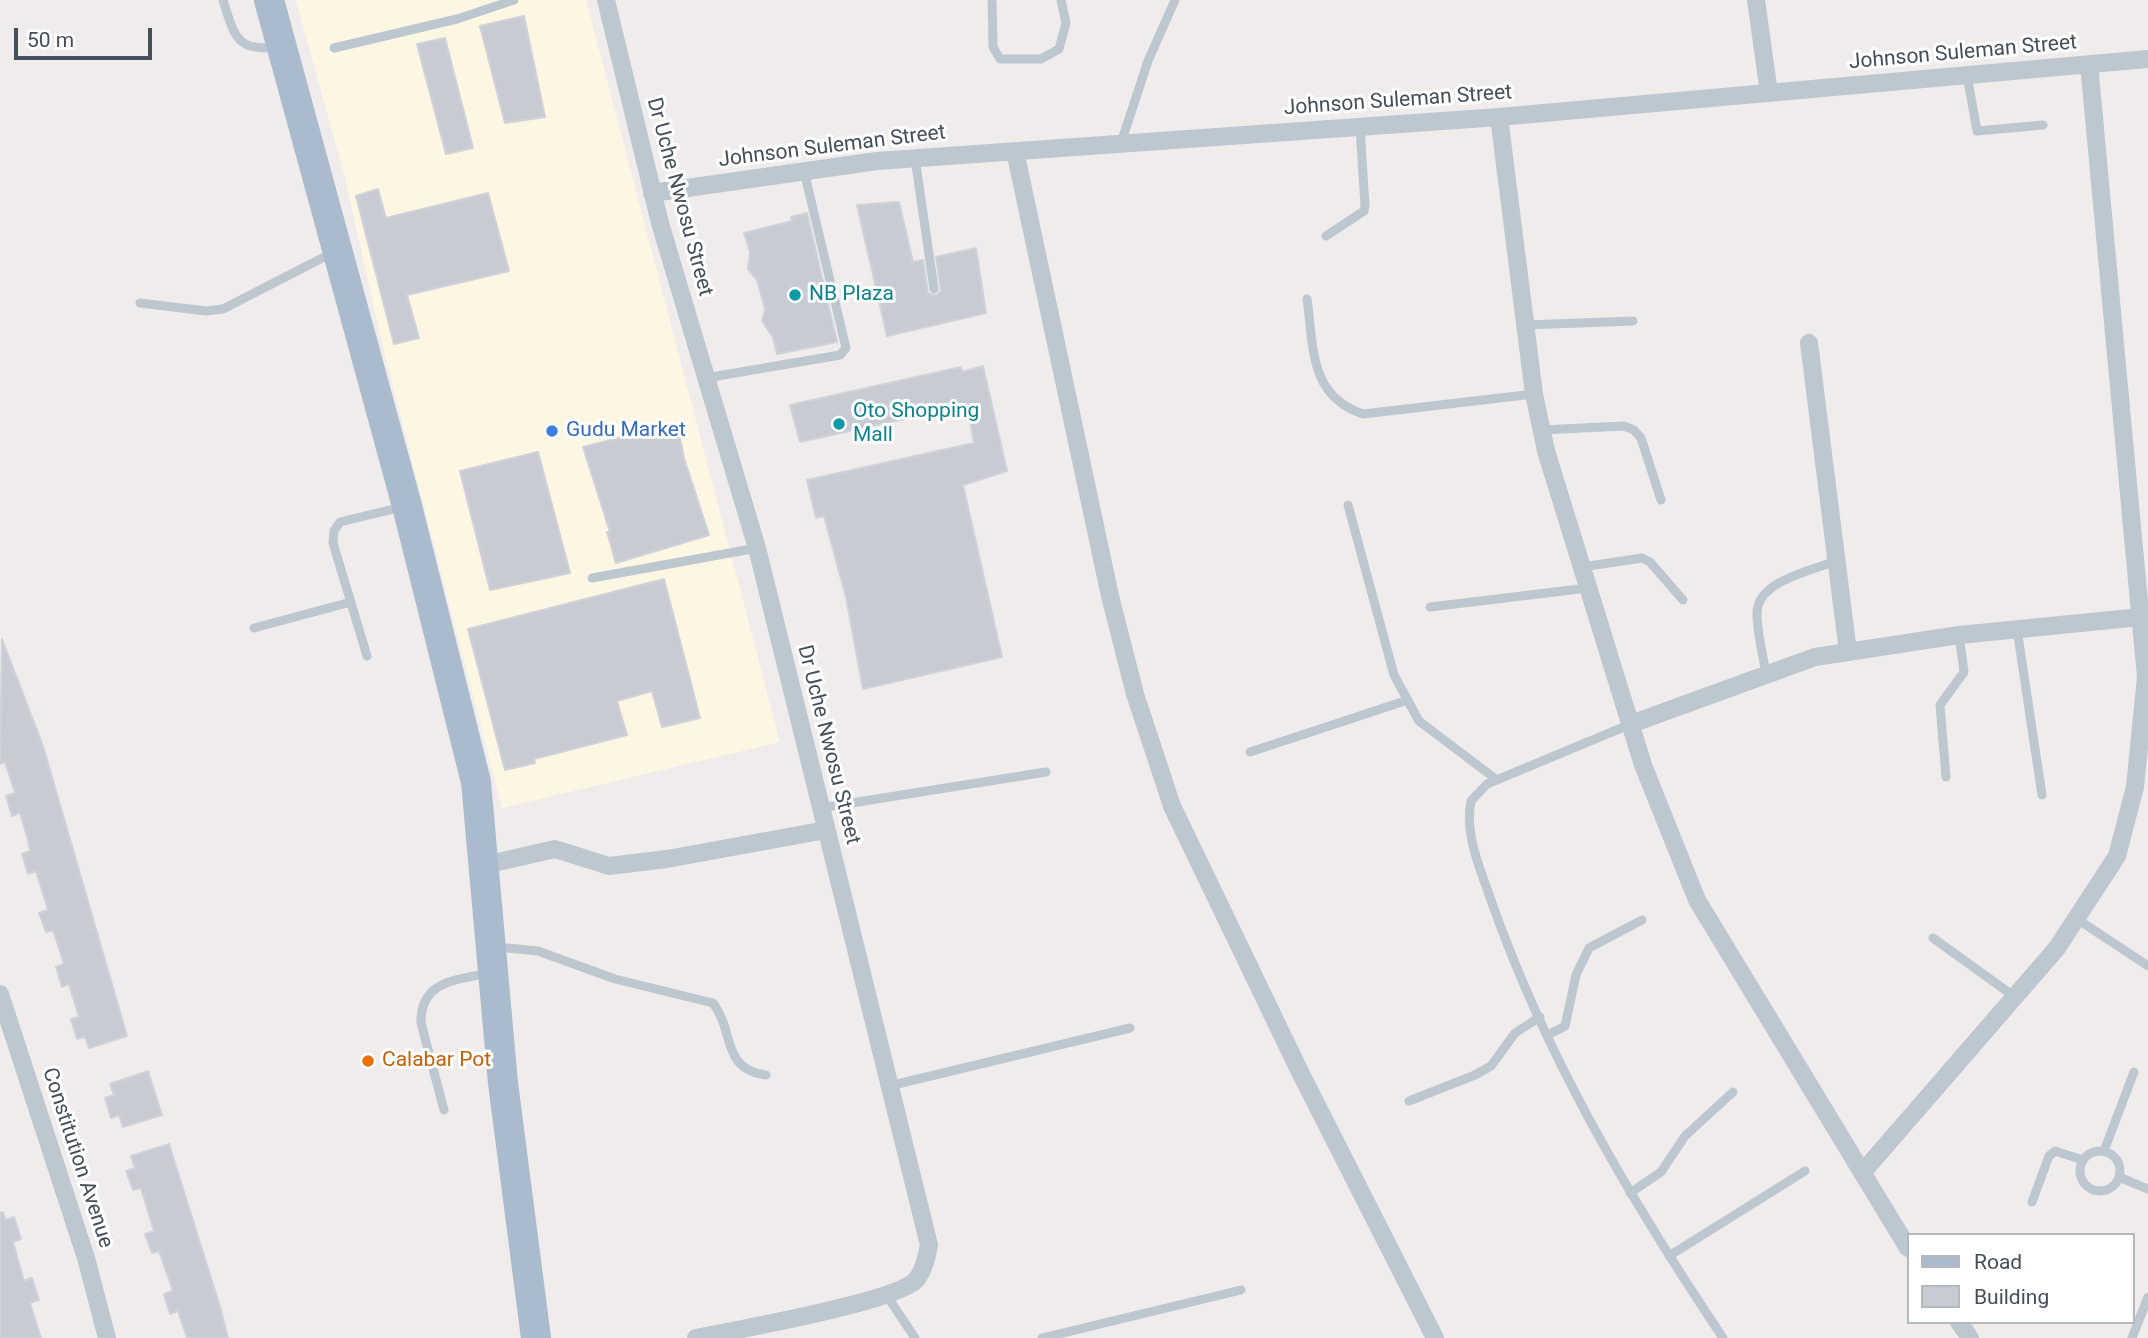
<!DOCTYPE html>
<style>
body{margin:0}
#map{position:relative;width:2148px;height:1338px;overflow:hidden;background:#f0ecec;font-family:Roboto,sans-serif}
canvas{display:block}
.legend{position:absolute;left:1907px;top:1233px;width:228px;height:91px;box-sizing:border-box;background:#fff;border:2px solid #b4b9bd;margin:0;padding:9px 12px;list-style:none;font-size:21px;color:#444f5b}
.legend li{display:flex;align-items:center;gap:14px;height:35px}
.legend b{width:35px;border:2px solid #b4b9bd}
.scale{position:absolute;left:14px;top:28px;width:138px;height:32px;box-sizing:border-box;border:4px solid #444f5b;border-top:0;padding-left:9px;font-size:21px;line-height:24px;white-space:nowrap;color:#444f5b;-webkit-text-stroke:5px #fff;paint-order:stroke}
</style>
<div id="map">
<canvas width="2148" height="1338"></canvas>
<ul class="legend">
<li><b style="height:9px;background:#aabbce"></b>Road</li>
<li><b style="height:19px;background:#c8cbd3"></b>Building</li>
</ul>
<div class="scale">50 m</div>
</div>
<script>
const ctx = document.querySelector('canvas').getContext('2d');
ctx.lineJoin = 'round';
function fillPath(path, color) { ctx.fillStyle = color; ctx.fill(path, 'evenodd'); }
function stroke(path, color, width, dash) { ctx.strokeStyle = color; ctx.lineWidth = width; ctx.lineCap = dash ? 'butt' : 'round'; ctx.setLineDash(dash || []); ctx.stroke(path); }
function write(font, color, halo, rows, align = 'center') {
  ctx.font = font + ' Roboto,sans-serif'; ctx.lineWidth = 6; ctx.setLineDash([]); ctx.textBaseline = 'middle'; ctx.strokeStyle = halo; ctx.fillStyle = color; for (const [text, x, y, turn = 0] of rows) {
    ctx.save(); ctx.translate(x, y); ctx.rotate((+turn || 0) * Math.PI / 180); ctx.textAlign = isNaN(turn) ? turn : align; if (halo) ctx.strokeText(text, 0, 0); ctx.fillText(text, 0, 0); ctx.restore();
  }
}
const commercial = new Path2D(`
 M296 0H586L780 742 502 808 385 356 345 178Z`);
const building = new Path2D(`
 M524 16 545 117 505 123 480 26Z
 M445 38 473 148 446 154 417 44Z
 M378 189 386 218 488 193 509 271 407 295 419 338 394 344 356 196Z
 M899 202 913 262 923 260 928 293 936 296 941 291 936 257 976 248 986 313 887 336 857 205Z
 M807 213 837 342 777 354 773 337 762 321 765 309 757 280 748 269 750 252 744 233 792 221 791 217Z
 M983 366 1007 471 963 485 1002 657 863 689 846 597 824 516 816 518 807 480 974 443 967 405 800 442 790 405 961 367 962 372Z
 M677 423 684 458 709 535 616 563 607 532H610L583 447Z
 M538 452 570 573 490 590 460 471Z
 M664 579 700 718 662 727 652 691 617 701 627 735 534 759 535 763 505 770 468 629Z
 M2 639 43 746 127 1036 89 1048 85 1037 77 1039 71 1019 79 1017 69 984 62 987 56 967 64 964 53 930 46 932 39 913 48 910 36 871 28 874 22 854 30 851 28 840 20 813 12 816 6 796 15 793 5 762 0 764Z
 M148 1071 162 1115 123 1127 119 1115 111 1118 105 1098 114 1095 110 1084Z
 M169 1144 221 1310 228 1338H187L178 1311 170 1314 164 1294 173 1291 159 1251 152 1253 145 1234 154 1231 141 1188 133 1190 126 1171 135 1168 131 1156Z
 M3 1212 5 1220 14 1217 21 1239 13 1242 24 1281 32 1278 39 1300 30 1303 41 1338H0V1213Z`);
const service = new Path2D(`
 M223 0C234 34 236 54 278 46
 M992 0 993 47 1000 59H1041L1059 49 1066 23 1061 0
 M334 48 457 19 514 0
 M1967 75 1977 131 2043 125
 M1121 143 1148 61 1175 0
 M915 158 934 289
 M1326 236 1364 211 1365 206 1360 127
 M1307 299C1314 348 1309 396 1363 414L1534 394
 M140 303 206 311 223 309 334 252
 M1525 325 1633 321
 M706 378 840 355 846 348 804 171
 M1541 430 1624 426 1634 430 1641 438 1661 500
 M1348 505 1394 675 1419 721 1497 780
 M1582 567 1642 558 1650 562 1683 600
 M592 578 757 548
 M1430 607 1588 588
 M254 628 351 602
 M2017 629 2042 795
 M367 656 333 543 334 531 340 522 402 507
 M1766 674C1763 655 1757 633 1757 613 1757 581 1813 570 1836 561
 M1631 724 1487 784 1471 801C1464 834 1481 871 1492 903 1547 1059 1632 1202 1723 1338
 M1250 752 1408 700
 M1946 777 1940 705 1964 672 1959 635
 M820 808 1046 772
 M2077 919 2148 966
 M1933 938 2015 997
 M497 947 538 951 615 979 713 1003C735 1032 721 1069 766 1075
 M1548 1035 1565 1026 1576 975 1589 948 1642 920
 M889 1086 1130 1028
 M1409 1101 1475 1075 1491 1066 1515 1033 1540 1017
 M444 1110 421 1023C420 981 456 980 489 973
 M2104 1151 2134 1072
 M2080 1171a20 20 0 1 1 40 0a20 20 0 1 1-40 0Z
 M2119 1177 2148 1189
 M1630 1193 1661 1172 1685 1136 1733 1092
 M2032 1202 2049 1156 2055 1151 2083 1160
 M1669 1256 1805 1171
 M887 1296 915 1338
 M1042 1338 1241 1290
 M2132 1338 2148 1297`);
const minor = new Path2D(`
 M606 0 660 223 757 548 929 1245C927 1257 924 1270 916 1280 896 1302 735 1330 696 1338
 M1756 0 1769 93
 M1499 117 1534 394 1546 451 1643 765 1697 900 1908 1248
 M1015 151 1110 596 1135 694 1172 806 1299 1070 1435 1338
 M652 193 877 161 1499 117 2148 59
 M1809 343 1848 652
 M1631 724 1815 657 1959 635 2141 617
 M485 865 555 849 609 866 667 859 826 830
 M0 994 86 1258 107 1338
 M1862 1173 2057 948 2117 856 2135 787 2146 677 2089 64
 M1959 1322 1970 1338`);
const primary = new Path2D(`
 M269 0 407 506 476 782 503 1083 536 1338`);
const markers = [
 [795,295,7,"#0f9aa8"],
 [839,424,7,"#0f9aa8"],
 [552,431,7,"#3f7fe0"],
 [368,1061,7,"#e8710a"]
];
const streetNames = [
 ["Johnson Suleman Street",1963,53,-5],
 ["Johnson Suleman Street",1398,101,-4],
 ["Johnson Suleman Street",832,147,-7],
 ["Dr Uche Nwosu Street",679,197,75],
 ["Dr Uche Nwosu Street",828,745,76],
 ["Constitution Avenue",77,1158,72]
];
const cultureNames = [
 ["NB Plaza",809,295],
 ["Oto Shopping",853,412],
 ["Mall",853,436]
];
const shopNames = [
 ["Gudu Market",566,431]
];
const foodNames = [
 ["Calabar Pot",382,1061]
];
fillPath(commercial, '#fdf6e3');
fillPath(building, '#c8cbd3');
stroke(building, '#d0d2d9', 2);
stroke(service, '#bcc7d0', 9);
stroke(minor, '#bcc7d0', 18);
stroke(primary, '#aabbce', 30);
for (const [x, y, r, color] of markers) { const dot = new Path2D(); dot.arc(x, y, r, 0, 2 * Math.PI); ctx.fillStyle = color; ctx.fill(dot); stroke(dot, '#fff', 2.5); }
write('21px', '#444f5b', '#fff', streetNames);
write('21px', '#0d838f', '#fff', cultureNames, 'left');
write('21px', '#366cbe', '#fff', shopNames, 'left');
write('21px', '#c56008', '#fff', foodNames, 'left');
</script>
